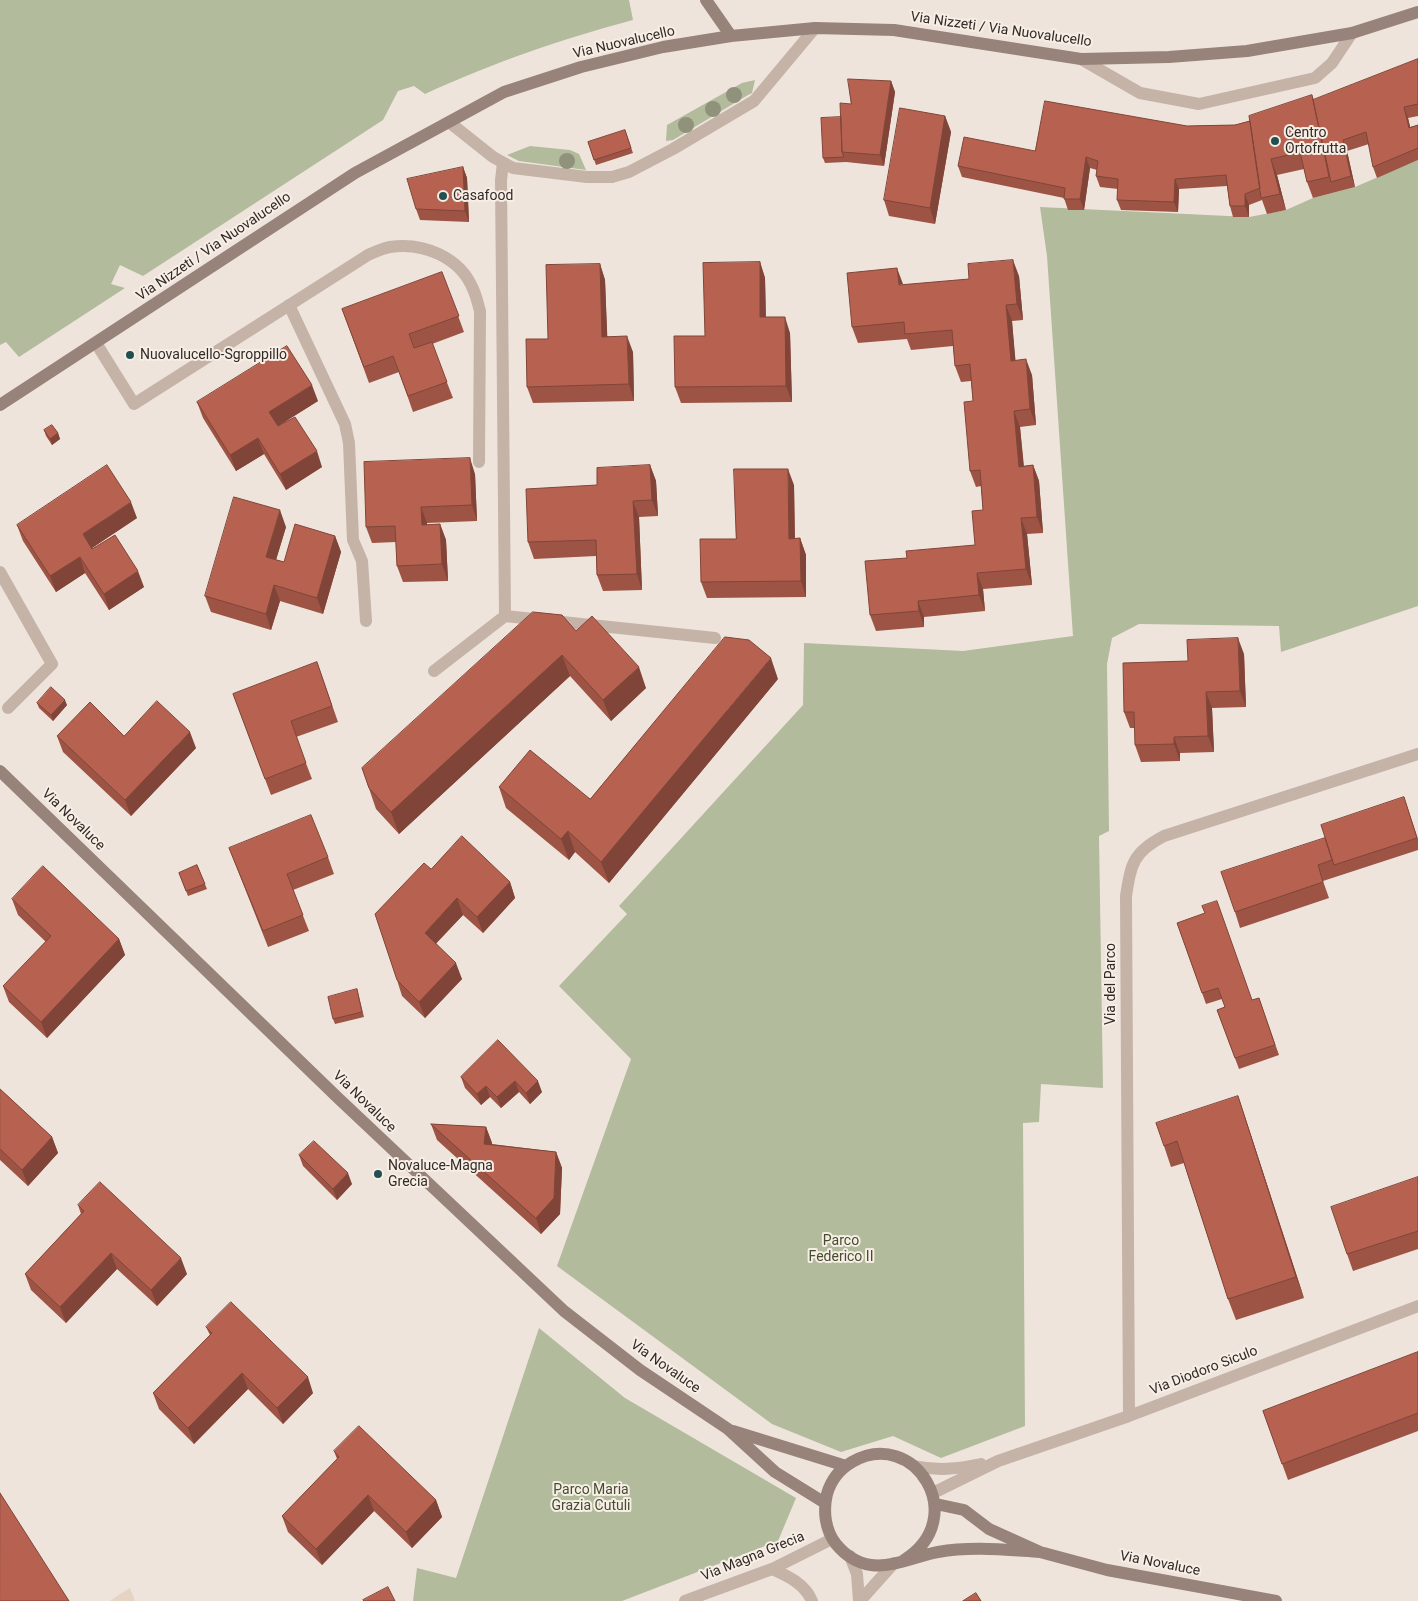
<!DOCTYPE html>
<style>
body{margin:0}
canvas{display:block;background:#eee4db}
</style>
<canvas width="1418" height="1601"></canvas>
<script>
const ctx = document.querySelector('canvas').getContext('2d');
ctx.lineJoin = 'round';
function fillPath(path, color) { ctx.fillStyle = color; ctx.fill(path, 'evenodd'); }
function stroke(path, color, width, dash) { ctx.strokeStyle = color; ctx.lineWidth = width; ctx.lineCap = dash ? 'butt' : 'round'; ctx.setLineDash(dash || []); ctx.stroke(path); }
function write(font, color, halo, rows, align = 'center') {
  ctx.font = font + ' Roboto,sans-serif'; ctx.lineWidth = 4; ctx.setLineDash([]); ctx.textBaseline = 'middle'; ctx.strokeStyle = halo; ctx.fillStyle = color; for (const [text, x, y, turn = 0] of rows) {
    ctx.save(); ctx.translate(x, y); ctx.rotate((+turn || 0) * Math.PI / 180); ctx.textAlign = isNaN(turn) ? turn : align; if (halo) ctx.strokeText(text, 0, 0); ctx.fillText(text, 0, 0); ctx.restore();
  }
}
const green = new Path2D(`
 M0 0H629L633 20C559 40 495 62 425 94L414 86 398 91 383 120 143 276 120 265 111 284 125 288 19 357 6 342 0 345Z
 M755 80 752 93 748 95 673 140 666 141 667 125 742 83Z
 M530 146 570 150 579 154 586 170 519 161 507 155Z
 M1418 160V606L1281 652 1279 626 1139 624 1112 638 1107 664 1109 831 1099 836 1103 1088 1041 1084 1039 1122 1023 1123 1025 1426 941 1458 893 1436 841 1452 772 1424 557 1266 631 1059 559 986 627 914 619 906 803 705 804 643 963 651 1073 636 1047 256 1040 207 1249 217 1286 210 1313 198 1355 187Z
 M539 1328 625 1398 796 1498 778 1541 622 1601H413L417 1568 456 1578Z`);
const plaza = new Path2D(`
 M130 1588 135 1601H110L120 1594Z`);
const lane = new Path2D(`
 M1081 59 1140 93 1199 104 1315 78 1332 63 1352 33
 M503 163 501 180 505 616
 M289 305 345 424 349 443 353 540 362 561 366 621
 M96 343 134 404 368 255C375 252 383 248 390 247 423 242 460 257 473 289 476 295 478 304 480 311L479 462
 M0 572 52 664 8 708
 M434 671 505 616 715 638`);
const street = new Path2D(`
 M449 122 493 157 513 168 587 177H612L629 172 673 149 754 101 815 28
 M1129 1416 1126 896C1131 864 1133 852 1164 836L1418 754
 M914 1466C938 1471 957 1469 981 1464
 M933 1493 998 1461 1129 1416 1418 1306
 M850 1556 857 1574 859 1601
 M772 1569C788 1576 805 1584 812 1601
 M685 1601 772 1569 832 1539
 M860 1601 894 1563`);
const secondary = new Path2D(`
 M706 0 731 36
 M0 405 355 173 504 92 581 67 663 47 731 36 815 28 894 30 1081 59 1169 57 1247 51 1352 33 1418 12
 M0 771 337 1097 564 1311 640 1370 728 1429 775 1472 825 1503
 M733 1431 846 1466
 M936 1504 964 1510 989 1529 1040 1552 1107 1570 1276 1601
 M904 1560C972 1518 914 1426 852 1462 840 1469 831 1480 827 1494 823 1511 825 1530 836 1544 845 1555 857 1563 871 1565 893 1568 916 1556 938 1552 972 1546 1006 1550 1040 1552`);
const trees = [
 [734,95],
 [713,109],
 [686,125],
 [567,161]
];
const wall = new Path2D(`
 M1418 59V116L1408 118 1410 127 1418 125V160L1377 178 1373 167 1369 144 1347 151 1355 187 1313 198 1307 182 1304 169 1277 175 1286 210 1267 214 1262 200 1249 205V217H1233L1230 206 1227 186 1179 189 1178 212 1121 210 1117 200 1118 189 1100 187 1096 176 1097 170 1090 168 1084 210H1068L1064 198 962 177 958 166 1035 151 1187 126 1235 125 1250 121 1312 95 1314 100Z
 M891 81 895 92 884 166 846 162 825 163 823 158 841 117 851 104Z
 M945 116 951 132 935 224 889 216 884 200Z
 M625 130 633 153 596 165 588 142Z
 M463 167 467 178 469 222 420 220 416 209Z
 M760 262 765 278 766 317 790 333 792 402 681 403 675 387 705 336Z
 M600 264 605 280 607 336 633 352 634 401 533 403 527 387 548 339Z
 M442 272 464 332 432 344 453 398 413 412 399 372 369 383 342 309Z
 M1019 276 1023 320 1012 321 1015 360 1032 375 1036 425 1020 427 1024 466 1033 465 1039 481 1043 533 1027 534 1032 585 983 589 985 611 924 617V627L876 631 870 615 907 558 975 545 983 510 981 486 976 487 970 471 973 401 971 381 961 382 955 366 953 346 911 350 907 339 858 343 852 327 903 285Z
 M318 401 278 426 322 467 286 490 264 454 236 471 203 418 197 402Z
 M44 430 58 433 60 439 52 445 46 436Z
 M650 465 656 481 658 516 639 517 642 590 603 591 597 575 596 556 534 559 528 542 597 485Z
 M475 474 477 521 427 523V525L440 524 446 540 448 581 403 582 397 566 396 542 372 543 366 527Z
 M794 485 795 539 800 538 806 555V597L707 598 701 582 736 539Z
 M137 518 92 548 144 587 109 610 85 573 56 592 23 541 17 525Z
 M286 527 276 560 284 562 335 536 341 552 323 614 280 601 271 630 211 612 205 596Z
 M576 631 646 688 611 721 570 676 399 834 376 809 362 768Z
 M1244 654 1246 707 1212 708 1214 752 1180 753V761L1141 762 1135 745V728H1130L1124 712 1188 661Z
 M317 662 338 722 296 737 312 779 271 795 233 694Z
 M778 679 609 883 575 852 569 860 506 808 499 787 590 799Z
 M37 703 67 705 53 721 39 708Z
 M57 736H124L196 748 131 816 63 752Z
 M1404 797 1418 839V850L1323 881 1329 898 1240 928 1235 912 1325 838Z
 M229 848 328 857 334 874 293 890 309 931 268 947Z
 M197 865 207 889 188 896 179 873Z
 M431 869 510 882 515 898 483 933 463 915 436 943 462 979 425 1018 402 996 397 980Z
 M12 899 119 939 125 955 47 1038 9 1002 3 986 46 942 18 915Z
 M1177 923 1252 1000 1259 998 1279 1055 1239 1069 1217 1010 1225 1007 1222 999 1206 1004Z
 M357 989 364 1017 335 1024 333 1019Z
 M498 1040 542 1092 530 1104 519 1092 501 1108 490 1097 481 1105 465 1088 461 1077Z
 M0 1089 52 1137 58 1153 28 1186 0 1160Z
 M1238 1096 1245 1117 1304 1298 1236 1320 1228 1299 1184 1163 1171 1167 1164 1146Z
 M431 1124 486 1127 492 1143V1144L556 1152 562 1168 560 1214 541 1234 437 1140Z
 M299 1155 352 1184 337 1200 303 1166Z
 M1418 1177V1249L1353 1271 1347 1254Z
 M78 1205 187 1274 157 1306 117 1269 66 1323 31 1290 25 1274 81 1214Z
 M206 1327 313 1393 283 1424 248 1389 194 1444 159 1409 153 1393 210 1335Z
 M1418 1352V1431L1288 1480 1263 1411Z
 M334 1451 436 1500 442 1517 412 1548 374 1511 322 1565 288 1532 282 1516 337 1459Z`);
const shadedWall = new Path2D(`
 M891 81 895 92 884 166 880 155Z
 M1404 107 1408 118 1413 139 1409 128Z
 M945 116 951 132 935 224 930 208Z
 M1343 140 1347 151 1355 187 1351 176Z
 M1086 157 1090 168 1084 210 1080 199Z
 M1271 159 1277 175 1286 210 1280 194Z
 M463 167 467 178 469 222 465 211Z
 M1175 179 1179 189 1178 212 1174 202Z
 M1245 194 1249 205V217L1245 206Z
 M1013 260 1019 276 1023 320 1017 304Z
 M760 262 765 278 766 333 760 317Z
 M600 264 605 280 608 353 602 337Z
 M897 268 903 284 899 285Z
 M1006 305 1012 321 1017 377 1011 361Z
 M785 317 790 333 792 402 786 386Z
 M627 336 633 352 634 401 629 384Z
 M1026 359 1032 375 1036 425 1030 409Z
 M312 385 318 401 275 428 269 412Z
 M1014 411 1020 427 1025 483 1019 467Z
 M58 433 60 439 52 445 50 439Z
 M258 438 264 454 236 471 230 455Z
 M317 451 322 467 286 490 280 474Z
 M470 458 475 474 477 521 472 505Z
 M650 465 656 481 658 516 652 500Z
 M1033 465 1039 481 1043 533 1037 517Z
 M788 469 794 485 795 555 789 539Z
 M633 501 639 517 642 590 637 574Z
 M131 502 137 518 89 550 83 534Z
 M421 507 427 523 428 541 422 525Z
 M280 510 286 527 272 573 266 557Z
 M1021 518 1027 534 1032 585 1026 569Z
 M440 524 446 540 448 581 442 564Z
 M335 536 341 552 323 614 317 598Z
 M800 538 806 555V597L801 581Z
 M80 557 85 573 56 592 50 576Z
 M138 571 144 587 109 610 104 594Z
 M977 573 983 589 985 611 979 595Z
 M274 585 280 601 271 630 266 614Z
 M918 601 924 617V627L919 611Z
 M1238 638 1244 654 1246 707 1240 691Z
 M562 655 570 676 399 834 391 812Z
 M771 658 778 679 609 883 601 862Z
 M639 667 646 688 611 721 603 700Z
 M1206 692 1212 708 1214 752 1208 736Z
 M65 700 67 705 53 721 51 715Z
 M190 732 196 748 131 816 125 800Z
 M1174 737 1180 753V761L1174 744Z
 M568 831 575 852 569 860 561 839Z
 M510 882 515 898 483 933 477 917Z
 M457 898 463 915 431 949 425 933Z
 M119 939 125 955 47 1038 41 1022Z
 M456 963 462 979 425 1018 419 1002Z
 M515 1081 519 1092 501 1108 497 1097Z
 M538 1081 542 1092 530 1104 526 1093Z
 M486 1086 490 1097 481 1105 477 1094Z
 M1238 1096 1245 1117 1304 1298 1296 1277Z
 M486 1127 492 1143 490 1160 484 1144Z
 M52 1137 58 1153 28 1186 22 1170Z
 M556 1152 562 1168 560 1214 541 1234 536 1218Z
 M348 1173 352 1184 337 1200 333 1189Z
 M111 1253 117 1269 66 1323 60 1307Z
 M181 1258 187 1274 157 1306 151 1290Z
 M242 1373 248 1389 194 1444 188 1428Z
 M308 1377 313 1393 283 1424 277 1408Z
 M368 1495 374 1511 322 1565 316 1549Z
 M436 1500 442 1517 412 1548 406 1532Z`);
const building = new Path2D(`
 M1418 59V104L1404 107 1409 128 1418 125V148L1373 167 1366 132 1343 140 1351 176 1331 182 1313 100Z
 M848 79 891 81 880 155 842 152 840 103 851 104Z
 M1312 95 1329 177 1307 182 1300 152 1271 159 1280 194 1261 198 1249 116Z
 M1045 101 1187 126 1235 125 1250 121 1260 188 1245 194V206H1230L1226 175 1175 179 1174 202 1117 200 1118 179 1096 176 1098 161 1086 157 1080 199H1064L1065 188 958 166 964 137 1035 151Z
 M900 108 945 116 930 208 884 200Z
 M841 117 842 152 844 157 823 158 821 118Z
 M625 130 631 148 594 160 588 142Z
 M463 167 465 211 416 209 407 179Z
 M1013 260 1017 304 1006 305 1011 361 1026 359 1030 409 1014 411 1019 467 1033 465 1037 517 1021 518 1026 569 977 573 979 595 918 601 919 611 870 615 865 561 907 558 906 551 975 545 972 511 983 510 980 470 970 471 964 402 973 401 970 364 955 366 952 330 905 334 904 322 852 327 847 273 897 268 899 285 969 279 968 264Z
 M760 262V317H785L786 386 675 387 674 336H705L703 263Z
 M600 264 602 337 627 336 629 384 527 387 526 339H548L546 265Z
 M442 272 459 316 409 334 414 348 432 342 447 382 408 396 393 356 364 367 342 309Z
 M287 346 312 385 269 412 278 426 295 417 317 451 280 474 258 438 230 455 197 402Z
 M52 425 58 433 50 439 44 430Z
 M470 458 472 505 421 507 422 525 440 524 442 564 397 566 395 526 366 527 364 462Z
 M107 465 131 502 83 534 92 549 115 535 138 571 104 594 80 557 50 576 17 525Z
 M650 465 652 500 633 501 637 574 597 575 596 540 528 542 526 489 597 485V468Z
 M734 469H788L789 539 800 538 801 581 701 582 700 539H736Z
 M234 497 280 510 266 557 284 562 295 524 335 536 317 598 274 585 266 614 205 596Z
 M533 612 562 615 576 631 592 616 639 667 603 700 562 655 391 812 369 788 362 768Z
 M725 637 749 640 771 658 601 862 568 831 561 839 499 787 530 750 590 799Z
 M1238 638 1240 691 1206 692 1208 736 1174 737V744L1135 745 1134 712H1124L1123 663 1188 661 1187 640Z
 M317 662 332 706 291 721 306 763 265 779 233 694Z
 M51 687 65 700 51 715 37 703Z
 M157 701 190 732 125 800 57 736 90 702 124 736Z
 M1404 797 1417 838 1334 865 1321 825Z
 M311 815 328 857 287 874 303 915 263 931 229 848Z
 M462 836 510 882 477 917 457 898 425 933 456 963 419 1002 397 980 375 914 424 863 431 869Z
 M1325 838 1332 860 1318 865 1323 882 1235 912 1221 872Z
 M197 865 205 884 186 891 179 873Z
 M43 866 119 939 41 1022 3 986 51 936 12 899Z
 M1217 901 1252 1000 1259 998 1275 1045 1235 1058 1217 1010 1225 1007 1218 988 1202 993 1177 923 1205 913 1202 906Z
 M357 989 362 1012 333 1019 328 997Z
 M498 1040 538 1081 526 1093 515 1081 497 1097 486 1086 477 1094 461 1077Z
 M0 1089 52 1137 22 1170 0 1149Z
 M1238 1096 1296 1277 1228 1299 1177 1141 1164 1146 1156 1123Z
 M431 1124 486 1127 484 1144 556 1152 554 1198 536 1218Z
 M314 1141 348 1173 333 1189 299 1155Z
 M1418 1177V1231L1347 1254 1331 1207Z
 M100 1182 181 1258 151 1290 111 1253 60 1307 25 1274 84 1211 78 1205Z
 M231 1302 308 1377 277 1408 242 1373 188 1428 153 1393 212 1333 206 1327Z
 M1418 1352V1413L1282 1464 1263 1411Z
 M359 1426 436 1500 406 1532 368 1495 316 1549 282 1516 339 1457 334 1451Z
 M0 1493 69 1601H0Z
 M388 1587 395 1601H364L363 1600Z
 M976 1593 981 1601H963Z`);
const markers = [
 [1275,141,5,"#224f4f"],
 [443,196,5,"#224f4f"],
 [130,355,5,"#224f4f"],
 [378,1174,5,"#224f4f"]
];
const streetNames = [
 ["Via Nizzeti / Via Nuovalucello",1001,30,8],
 ["Via Nuovalucello",624,43,-13],
 ["Via Nizzeti / Via Nuovalucello",214,247,-34],
 ["Via Novaluce",73,820,44],
 ["Via del Parco",1111,984,-90],
 ["Via Novaluce",364,1102,44],
 ["Via Novaluce",665,1367,35],
 ["Via Diodoro Siculo",1204,1371,-21],
 ["Via Magna Grecia",753,1557,-22],
 ["Via Novaluce",1160,1564,11]
];
const poiNames = [
 ["Centro",1285,133],
 ["Ortofrutta",1285,149],
 ["Casafood",453,196],
 ["Nuovalucello-Sgroppillo",140,355],
 ["Novaluce-Magna",388,1166],
 ["Grecia",388,1182]
];
const parkNames = [
 ["Parco",841,1241],
 ["Federico II",841,1257],
 ["Parco Maria",591,1490],
 ["Grazia Cutuli",591,1506]
];
fillPath(green, '#b3bb9d');
fillPath(plaza, '#e5d4c4');
stroke(lane, '#c5b3a8', 12);
stroke(street, '#c5b3a8', 12);
stroke(secondary, '#98837a', 12);
ctx.fillStyle = '#90927c';
for (const [x, y] of trees) { ctx.beginPath(); ctx.arc(x, y, 8, 0, 2 * Math.PI); ctx.fill(); }
fillPath(wall, '#9d5445');
fillPath(shadedWall, '#804538');
fillPath(building, '#b76250');
stroke(building, '#804538', 1);
for (const [x, y, r, color] of markers) { const dot = new Path2D(); dot.arc(x, y, r, 0, 2 * Math.PI); ctx.fillStyle = color; ctx.fill(dot); stroke(dot, '#f7eee6', 2); }
write('14px', '#332a27', '#f7eee6', streetNames);
write('14px', '#332a27', '#f7eee6', poiNames, 'left');
write('14px', '#444e2e', '#f7eee6', parkNames);
</script>
